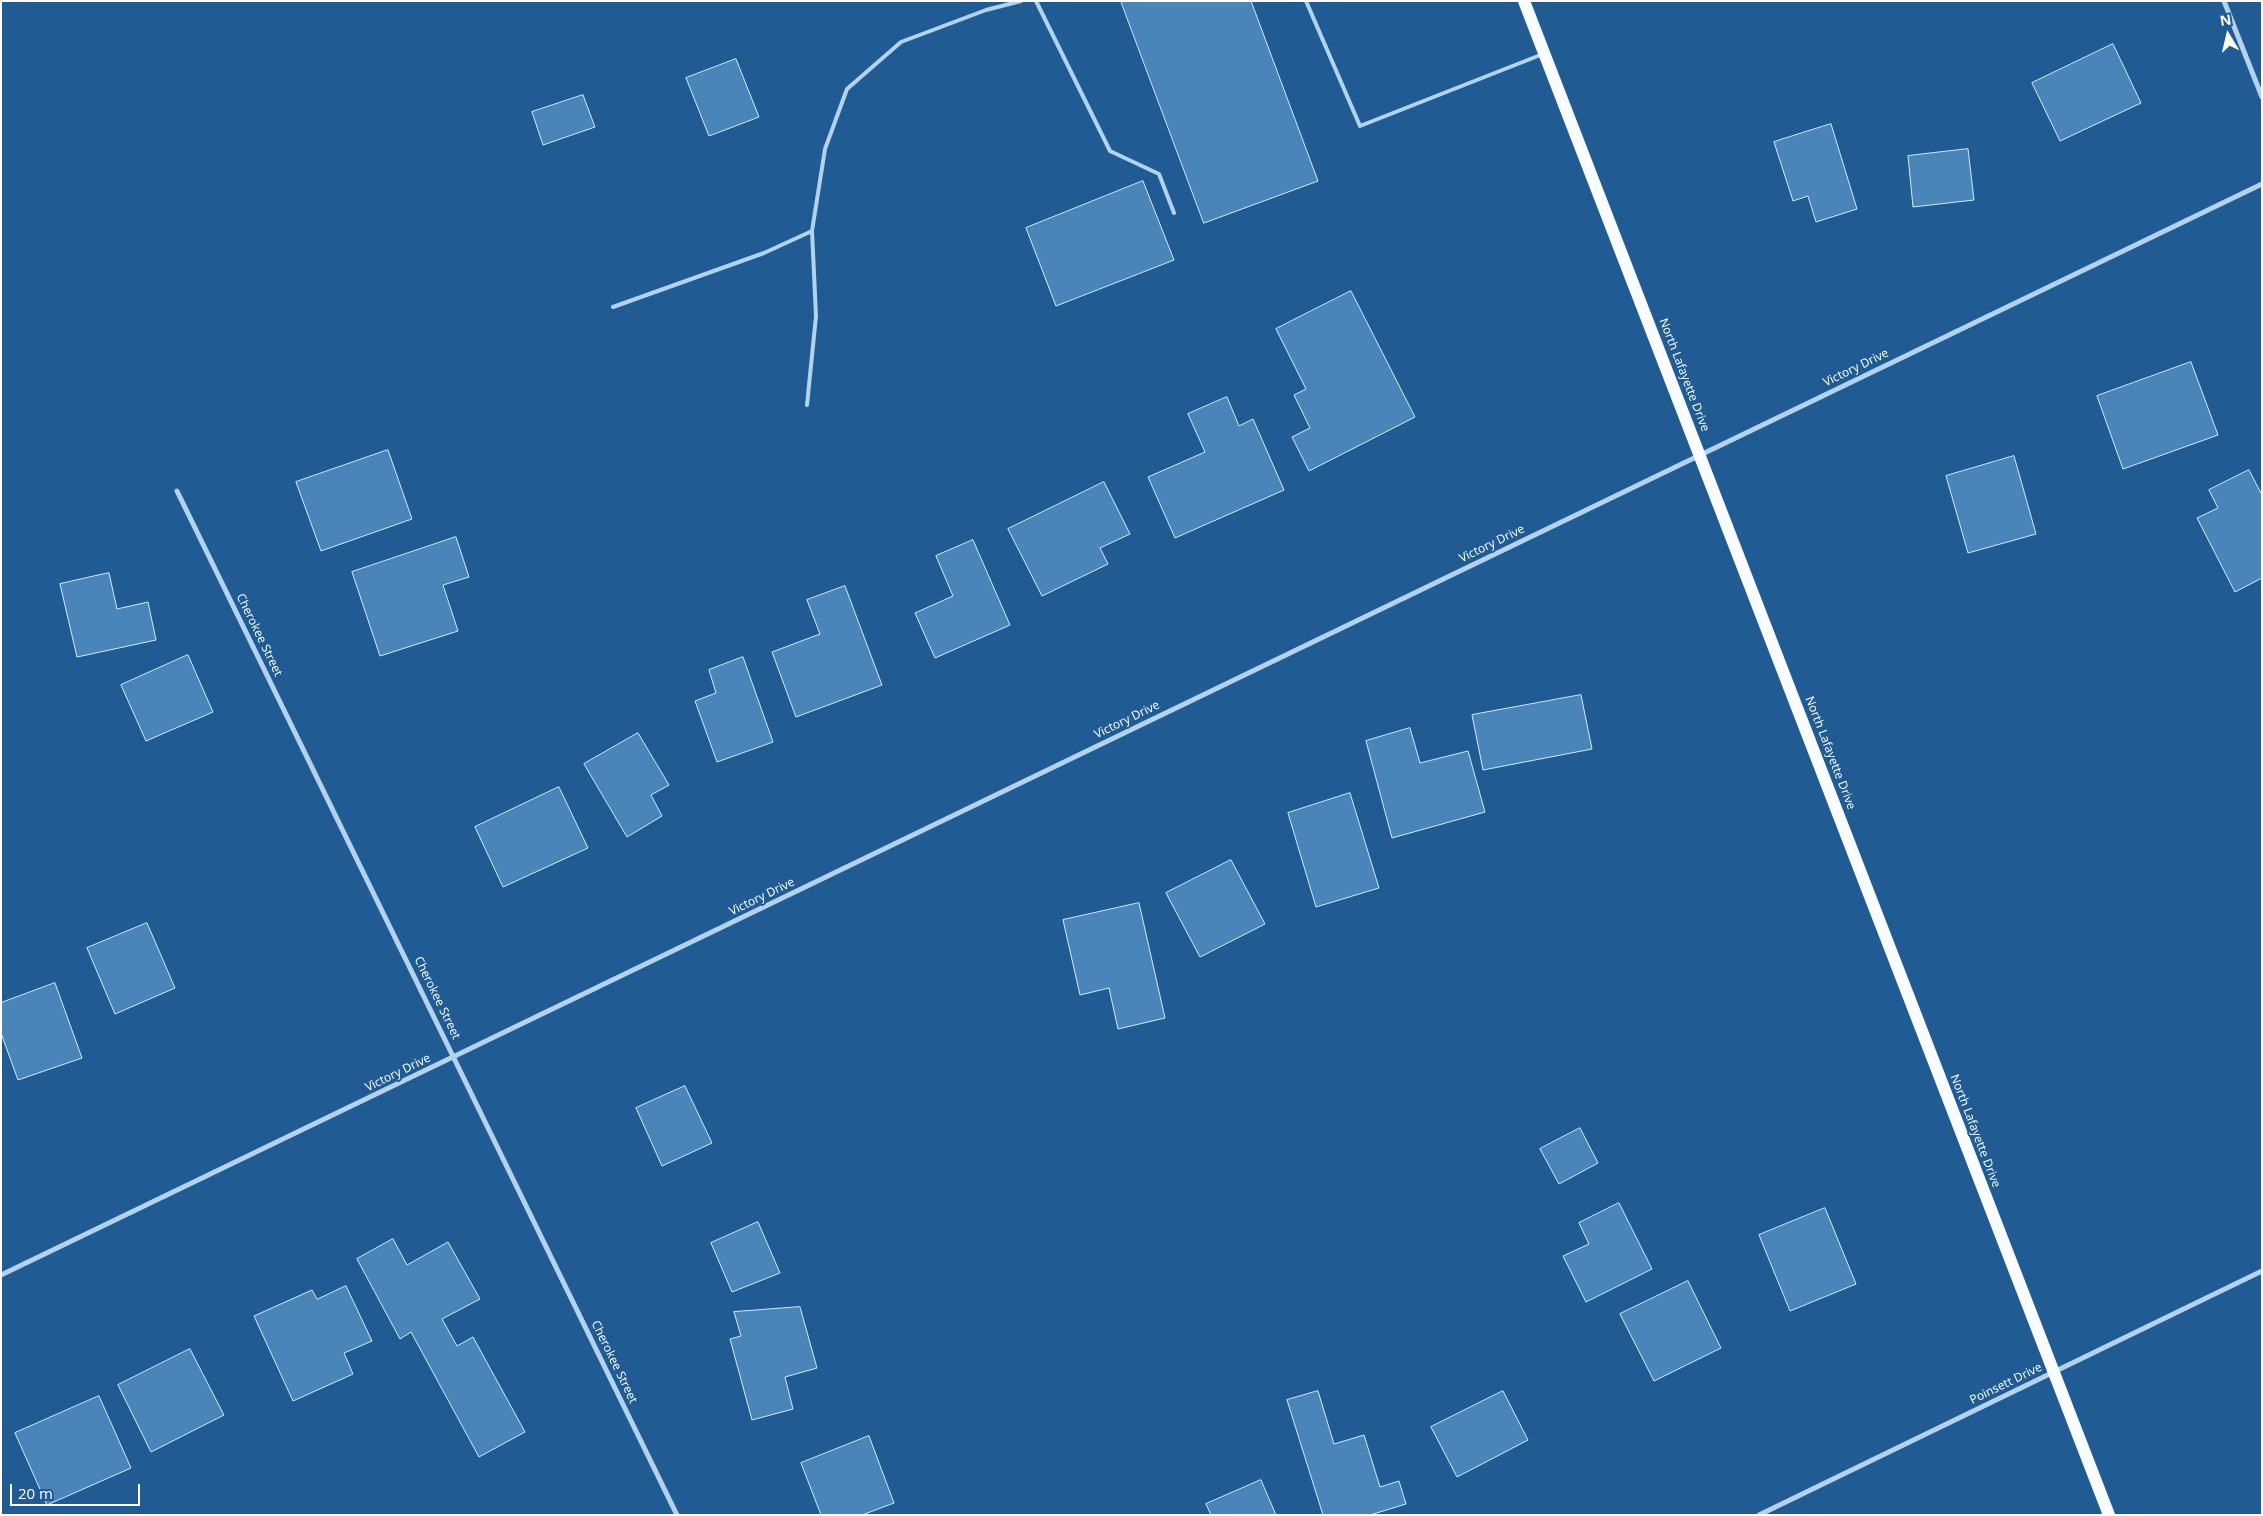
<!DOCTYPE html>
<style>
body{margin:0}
#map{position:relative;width:2263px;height:1516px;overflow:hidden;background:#205c93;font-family:"Open Sans",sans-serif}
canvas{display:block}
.frame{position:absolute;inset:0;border:2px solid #fff;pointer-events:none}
.north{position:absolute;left:2203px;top:10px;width:50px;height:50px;-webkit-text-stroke:4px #205c93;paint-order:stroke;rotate:351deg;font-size:14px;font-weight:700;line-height:20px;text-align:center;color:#fff}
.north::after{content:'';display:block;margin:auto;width:18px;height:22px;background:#fff;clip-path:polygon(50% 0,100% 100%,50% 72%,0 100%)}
.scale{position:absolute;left:10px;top:1484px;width:130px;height:22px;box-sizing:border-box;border:2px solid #fff;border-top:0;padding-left:6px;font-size:15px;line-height:18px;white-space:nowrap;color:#fff;-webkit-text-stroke:4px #205c93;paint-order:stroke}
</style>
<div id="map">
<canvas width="2263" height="1516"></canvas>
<div class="frame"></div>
<div class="north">N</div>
<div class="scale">20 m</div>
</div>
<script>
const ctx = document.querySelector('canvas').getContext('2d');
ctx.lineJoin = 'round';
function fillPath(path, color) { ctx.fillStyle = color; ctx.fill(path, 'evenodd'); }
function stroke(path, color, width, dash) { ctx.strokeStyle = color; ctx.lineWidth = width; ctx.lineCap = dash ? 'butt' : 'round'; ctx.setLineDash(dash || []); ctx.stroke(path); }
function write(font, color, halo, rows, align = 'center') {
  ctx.font = font + ' "Open Sans",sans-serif'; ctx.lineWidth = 4; ctx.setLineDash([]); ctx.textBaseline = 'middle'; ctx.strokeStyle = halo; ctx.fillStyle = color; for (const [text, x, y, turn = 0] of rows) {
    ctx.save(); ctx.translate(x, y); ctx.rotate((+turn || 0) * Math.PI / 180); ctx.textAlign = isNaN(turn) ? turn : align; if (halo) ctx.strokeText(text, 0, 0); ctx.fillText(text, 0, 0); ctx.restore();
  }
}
const building = new Path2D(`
 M1121 1H1251L1318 181 1204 223Z
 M2113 44 2141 103 2060 141 2032 83Z
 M736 59 759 117 709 136 686 78Z
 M583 95 595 127 543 145 532 112Z
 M1831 124 1857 209 1816 222 1808 196 1793 201 1774 142Z
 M1968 149 1974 200 1913 207 1908 156Z
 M1143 181 1174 260 1056 306 1026 228Z
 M1351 291 1415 417 1309 471 1292 437 1310 428 1294 395 1306 389 1276 329Z
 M2191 362 2218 435 2123 469 2097 396Z
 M1227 397 1239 426 1253 419 1284 490 1175 538 1148 477 1205 452 1188 414Z
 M388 450 412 519 321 551 296 482Z
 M2014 456 2036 534 1968 553 1946 476Z
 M2249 470 2262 495V578L2235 592 2197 518 2218 508 2209 490Z
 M1104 482 1130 534 1100 548 1108 564 1042 596 1008 529Z
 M456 537 469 577 443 585 458 631 380 656 352 572Z
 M973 540 1010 625 935 658 915 613 953 596 936 556Z
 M109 573 117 609 148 602 156 640 77 657 60 584Z
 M845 586 882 685 796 717 772 652 820 634 807 600Z
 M188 655 213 712 146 741 121 685Z
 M743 657 773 742 717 762 695 701 716 693 709 670Z
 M1581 695 1592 749 1483 770 1472 715Z
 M1410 728 1420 763 1468 751 1485 812 1392 838 1366 741Z
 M638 733 669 785 651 795 662 816 627 837 584 764Z
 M559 787 588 848 503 887 475 827Z
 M1350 793 1379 888 1316 907 1288 813Z
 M1231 860 1265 924 1200 957 1166 893Z
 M1139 903 1165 1018 1118 1029 1109 988 1080 995 1063 920Z
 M147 923 175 988 115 1014 87 948Z
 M55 983 82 1058 18 1080 1 1033V1003Z
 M685 1086 712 1143 662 1166 636 1108Z
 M1580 1128 1598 1163 1559 1184 1540 1149Z
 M1619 1203 1652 1269 1586 1302 1563 1256 1589 1244 1579 1223Z
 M1825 1208 1856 1284 1790 1311 1759 1235Z
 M758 1222 780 1273 732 1292 711 1243Z
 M393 1239 407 1265 448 1242 480 1299 442 1319 457 1346 473 1337 525 1432 479 1457 411 1332 400 1339 357 1259Z
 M1688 1281 1721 1348 1654 1381 1620 1314Z
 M346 1286 372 1341 344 1353 353 1374 293 1401 254 1316 312 1290 317 1299Z
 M800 1307 817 1368 785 1377 793 1409 752 1420 730 1339 741 1336 734 1312Z
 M190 1349 224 1415 151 1452 118 1385Z
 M1318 1391 1334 1444 1364 1435 1380 1487 1399 1481 1406 1504 1370 1515H1323L1287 1400Z
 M1503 1391 1528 1440 1457 1477 1431 1427Z
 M99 1396 131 1468 47 1505 15 1433Z
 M869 1436 894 1503 862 1515H821L801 1463Z
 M1261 1480 1276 1515H1211L1206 1504Z`);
const service = new Path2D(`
 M1036 1 1110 151 1159 174 1174 213
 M1306 1 1360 126 1543 54
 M613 307 764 253 812 231
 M807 405 816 316 812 231 825 149 847 89 901 42 986 10 1021 1`);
const minor = new Path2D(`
 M2224 1 2262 97
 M177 491 677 1515
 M1 1275 2262 184
 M1759 1515 2262 1271`);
const primary = new Path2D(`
 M1524 1 2109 1515`);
const streetNames = [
 ["Victory Drive",1856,368,-26],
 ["North Lafayette Drive",1684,375,69],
 ["Victory Drive",1492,544,-26],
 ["Cherokee Street",259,635,64],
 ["Victory Drive",1127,720,-26],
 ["North Lafayette Drive",1830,753,69],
 ["Victory Drive",762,897,-26],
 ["Cherokee Street",437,998,64],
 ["Victory Drive",398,1073,-26],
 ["North Lafayette Drive",1975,1131,69],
 ["Cherokee Street",614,1362,64],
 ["Poinsett Drive",2006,1384,-26]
];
fillPath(building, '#4985b9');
stroke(building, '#d8eafa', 1);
stroke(service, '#b2d2ee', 4);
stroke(minor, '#b2d2ee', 5);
stroke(primary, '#f9fcff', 12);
write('12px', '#fff', '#205c93', streetNames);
</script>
